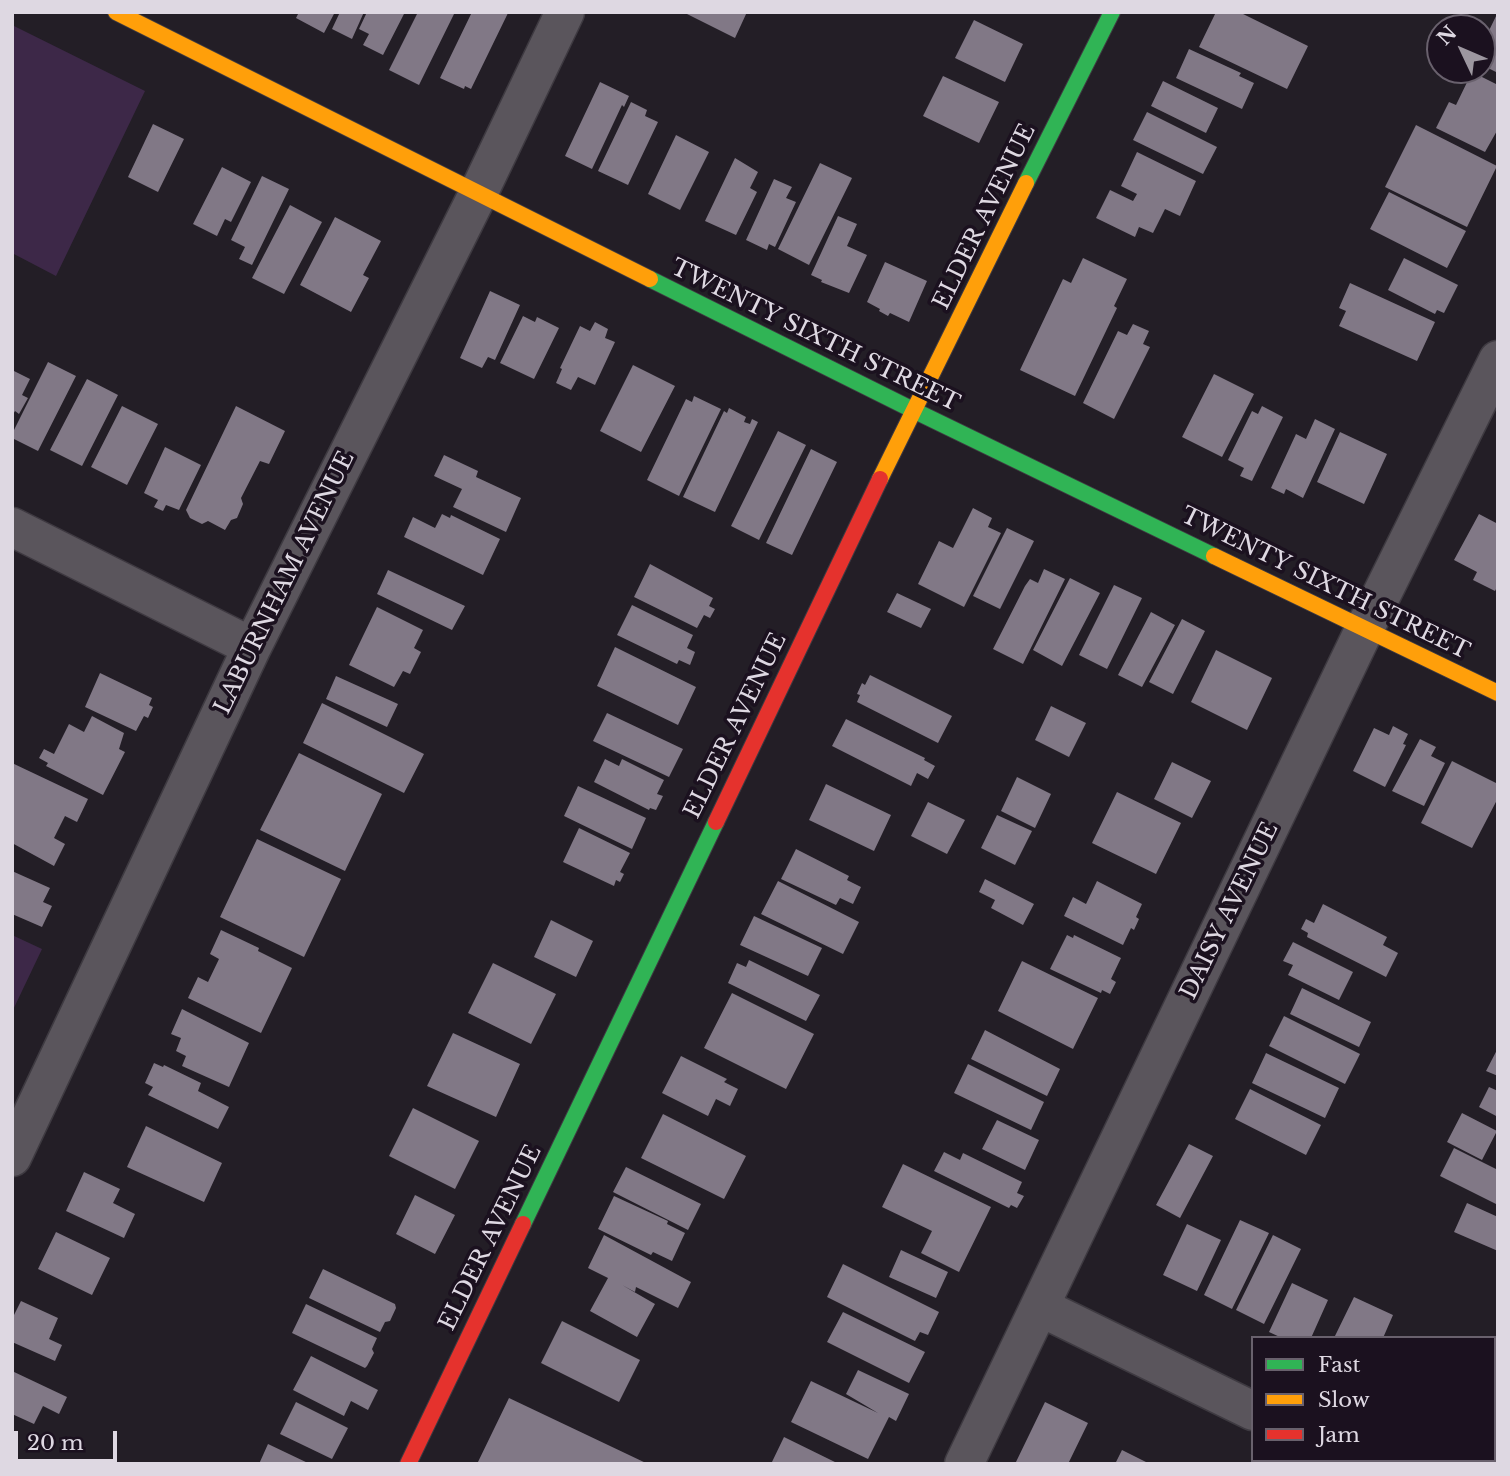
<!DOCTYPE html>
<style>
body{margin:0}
#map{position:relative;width:1510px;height:1476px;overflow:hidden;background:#231e26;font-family:"Libre Baskerville",serif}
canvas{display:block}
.frame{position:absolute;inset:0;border:14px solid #ded8e2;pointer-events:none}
.legend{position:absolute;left:1251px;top:1336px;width:245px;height:126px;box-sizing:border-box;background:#1b111f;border:2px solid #69616d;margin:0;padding:9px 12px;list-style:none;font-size:21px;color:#ded8e2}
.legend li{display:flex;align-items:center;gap:14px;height:35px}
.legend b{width:35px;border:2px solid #69616d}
.north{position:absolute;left:1426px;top:14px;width:70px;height:70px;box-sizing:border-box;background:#1b111f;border:2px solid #69616d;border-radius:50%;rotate:314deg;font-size:19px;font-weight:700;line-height:28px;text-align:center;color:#ded8e2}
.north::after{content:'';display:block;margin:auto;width:24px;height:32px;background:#9d97a0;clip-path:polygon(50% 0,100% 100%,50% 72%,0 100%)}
.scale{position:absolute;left:14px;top:1431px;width:103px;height:32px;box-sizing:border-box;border:4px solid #ded8e2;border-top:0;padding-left:9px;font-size:21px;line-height:24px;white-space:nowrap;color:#ded8e2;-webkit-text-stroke:5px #1b111f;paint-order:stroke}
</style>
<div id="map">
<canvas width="1510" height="1476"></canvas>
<div class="frame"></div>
<ul class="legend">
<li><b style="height:9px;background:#30b455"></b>Fast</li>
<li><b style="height:9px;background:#ff9f0a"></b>Slow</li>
<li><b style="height:9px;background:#e5322d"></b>Jam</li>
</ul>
<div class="north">N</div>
<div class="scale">20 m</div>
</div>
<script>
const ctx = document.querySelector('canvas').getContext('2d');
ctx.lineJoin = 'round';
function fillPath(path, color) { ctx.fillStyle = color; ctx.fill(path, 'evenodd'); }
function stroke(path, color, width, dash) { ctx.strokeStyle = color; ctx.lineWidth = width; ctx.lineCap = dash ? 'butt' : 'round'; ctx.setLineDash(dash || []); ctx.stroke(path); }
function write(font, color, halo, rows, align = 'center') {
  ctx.font = font + ' "Libre Baskerville",serif'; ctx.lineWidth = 7; ctx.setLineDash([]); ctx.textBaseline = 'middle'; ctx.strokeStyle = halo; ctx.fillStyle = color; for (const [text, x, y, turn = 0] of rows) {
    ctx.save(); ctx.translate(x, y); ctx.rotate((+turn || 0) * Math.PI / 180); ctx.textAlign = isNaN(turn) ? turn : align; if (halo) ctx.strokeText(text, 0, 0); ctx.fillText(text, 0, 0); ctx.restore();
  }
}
const green = new Path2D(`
 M12 25 145 91 56 276 12 253Z
 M12 935 42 949 12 1012Z`);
const building = new Path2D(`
 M299 12H335L324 33 296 18Z
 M340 12H364L352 39 332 29Z
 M367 12H405L383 55 363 45 369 34 359 29Z
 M418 12H455L419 85 389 70Z
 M472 12 508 13 471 89 465 86 464 89 440 78Z
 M683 12H747L735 38Z
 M1216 12H1239L1308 46 1287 89 1199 47Z
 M1498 12V73L1482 65V45Z
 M974 20 1023 44 1005 82 955 58Z
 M1189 49 1241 73 1239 76 1254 83 1242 109 1176 78Z
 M1472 72 1498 85V129L1485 152 1436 128 1449 102 1456 105Z
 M943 76 999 102 979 143 923 116Z
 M1163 81 1218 108 1206 133 1151 106Z
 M600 82 629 96 624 107 622 105 592 169 565 156Z
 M631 102 647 110 645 116 658 122 628 185 598 171Z
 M1147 112 1217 147 1203 174 1133 140Z
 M153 124 184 139 158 192 128 177Z
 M1416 125 1497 166 1467 227 1385 187Z
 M676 135 709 152 680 210 648 194Z
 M1137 152 1196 181 1180 216 1165 209 1153 233 1139 227 1135 237 1096 218 1110 190 1133 201 1137 194 1121 186Z
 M735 158 758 172 750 188 757 192 736 235 705 221Z
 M820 163 852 178 809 265 778 249Z
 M222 167 251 182 231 222 225 219 217 236 193 224Z
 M262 176 289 189 252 265 239 259 245 247 231 240Z
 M774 179 792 187 786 198 796 202 775 247 769 244 767 250 746 240Z
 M1389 192 1466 231 1447 268 1370 229Z
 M290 205 322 222 284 294 252 278Z
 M838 216 857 224 847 246 867 255 849 293 821 282 822 280 811 275Z
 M335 217 381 241 363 275 369 278 351 312 300 285Z
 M1083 258 1127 279 1114 306 1117 308 1075 396 1020 370 1063 279 1071 283Z
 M1404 258 1458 285 1444 313 1437 310 1435 314 1388 290Z
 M885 262 927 281 909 322 890 313 888 316 879 311 880 309 867 302Z
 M1350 283 1435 322 1417 361 1339 326 1346 311 1339 308Z
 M490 291 520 305 495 360 488 357 482 368 460 358Z
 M523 316 535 322 537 317 559 328 534 379 500 363Z
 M595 322 608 329 605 338 615 342 595 385 578 377 571 390 556 383 562 369 560 368 580 326 590 331Z
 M1133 324 1149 331 1143 344 1150 347 1114 419 1083 403 1118 331 1127 335Z
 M48 362 76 376 38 451 12 438V434Z
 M633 365 675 386 641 452 600 431Z
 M12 370 30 379 22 395 28 398 19 414 15 411 12 416Z
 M1214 374 1254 394 1222 457 1182 437Z
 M87 379 118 395 82 466 50 450Z
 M694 396 721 409 679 496 647 480 686 399 692 402Z
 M122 406 158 424 127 485 91 467Z
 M236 406 285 431 269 464 260 461 241 498 243 504 237 518 231 520 225 530 208 521 202 524 190 518 186 510Z
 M1262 406 1283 417 1252 481 1240 476 1244 468 1228 460 1252 411 1258 414Z
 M729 408 746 417 744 422 750 424 752 419 758 422 715 512 683 497 724 411 727 413Z
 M1315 419 1335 429 1303 498 1286 489 1284 494 1271 488 1296 434 1306 439Z
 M778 431 806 445 759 540 731 526Z
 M1340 432 1387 454 1364 504 1317 482Z
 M165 447 201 465 179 510 166 505 163 511 154 507 158 500 144 493Z
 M811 449 837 462 792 555 766 543Z
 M444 455 478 471 476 477 521 498 506 532 453 507 462 489 434 476Z
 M973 508 992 518 988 527 1001 533 964 607 918 584 939 541 953 548Z
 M442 514 450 518 451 515 500 539 483 575 404 537 413 517 435 528Z
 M1479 514 1498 524V585L1495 591 1473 580 1477 572 1454 560Z
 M1007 528 1034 541 1000 609 973 596Z
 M650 564 713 598 709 606 715 609 710 618 704 615 697 628 634 597Z
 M1044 569 1065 579 1023 664 993 649 1025 586 1030 579 1038 583Z
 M388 570 465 606 452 630 377 594Z
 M1070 578 1100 593 1062 666 1033 650Z
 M1114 585 1142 598 1107 669 1079 655Z
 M897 593 931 609 921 628 887 612Z
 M632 605 693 635 687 648 695 652 690 665 679 660 677 664 617 635Z
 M377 607 423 630 414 648 421 652 410 674 403 671 394 687 349 665Z
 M1151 612 1175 625 1142 687 1118 675Z
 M1182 619 1205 631 1173 694 1149 682Z
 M615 647 696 687 678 725 597 686Z
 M1216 650 1272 678 1247 730 1191 702Z
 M100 673 152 698 149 705 153 707 148 718 144 716 136 731 85 707Z
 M870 675 952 716 938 743 857 702 860 695 857 694 862 683 865 685Z
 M336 676 398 704 387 727 326 699Z
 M322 703 424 754 404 793 303 743Z
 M1051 706 1086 723 1069 757 1035 740Z
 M607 713 683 749 669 777 593 741Z
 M92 716 124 733 119 749 125 752 103 795 46 766 48 763 39 758 44 749 54 754 69 724 84 732Z
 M846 719 925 758 924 760 935 766 928 779 917 773 911 786 832 746Z
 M1393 726 1408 734 1403 744 1406 745 1385 787 1353 771 1374 728 1389 735Z
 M1420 739 1436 747 1431 756 1445 763 1424 806 1392 791Z
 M299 753 382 794 345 871 260 830Z
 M605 759 619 766 622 759 664 780 657 794 663 796 656 810 650 808 649 810 594 782Z
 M1452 761 1498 784V798L1472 848 1421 823Z
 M1172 762 1211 781 1192 818 1154 799Z
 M12 763 88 799 77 822 65 816 54 838 65 844 54 866 12 843Z
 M1017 777 1051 794 1035 828 1001 811Z
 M826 784 891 815 874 851 809 820Z
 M578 786 646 818 632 849 564 816Z
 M1117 792 1181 823 1156 874 1092 843Z
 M928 802 965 820 947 854 911 836Z
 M997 815 1032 831 1015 865 981 848Z
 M579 828 630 853 620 872 624 874 620 882 616 880 614 886 563 862Z
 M257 839 341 879 304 957 220 917Z
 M796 849 849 876 847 880 861 887 853 904 840 898 836 905 781 879Z
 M12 871 50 888 43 902 52 906 42 927 12 914Z
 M985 879 1034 904 1023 925 991 908 995 900 979 892Z
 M778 881 859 922 843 954 761 914Z
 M1097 881 1142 904 1136 917 1139 919 1134 930 1131 928 1123 945 1064 916 1073 897 1086 904Z
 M1323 904 1387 937 1383 945 1398 953 1386 977 1307 937 1308 933 1301 929 1306 919 1314 923Z
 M754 916 822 948 808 976 740 945Z
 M551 920 593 941 576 977 534 957Z
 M221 930 259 948 258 951 292 968 261 1033 188 998 198 977 208 982 219 959 210 954Z
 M1067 935 1073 938 1074 935 1121 958 1111 979 1116 982 1110 994 1102 990 1101 993 1050 969Z
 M1293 942 1353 972 1339 1000 1288 975 1293 965 1283 961Z
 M749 960 820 995 806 1021 728 983 737 963 746 967Z
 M1022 961 1098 998 1073 1049 998 1011Z
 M493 963 556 994 531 1044 468 1013Z
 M1302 988 1371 1022 1359 1047 1290 1014Z
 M732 993 814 1034 786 1089 704 1048Z
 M182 1009 249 1043 229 1087 182 1066 186 1056 176 1051 181 1038 171 1034Z
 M1284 1016 1360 1054 1345 1084 1269 1046Z
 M985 1030 1060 1069 1047 1096 971 1059Z
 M453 1033 520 1064 496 1117 427 1086Z
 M1498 1048V1076L1486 1071Z
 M1266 1053 1339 1088 1325 1118 1252 1083Z
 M681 1056 727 1079 724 1082 738 1089 730 1106 716 1099 708 1116 662 1093Z
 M154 1063 163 1067 164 1065 201 1083 198 1091 229 1107 218 1129 148 1095 153 1087 145 1083Z
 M968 1064 1044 1102 1031 1130 954 1093Z
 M1489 1087 1498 1091V1117L1479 1107Z
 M1250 1089 1321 1125 1306 1155 1235 1119Z
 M413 1108 479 1141 455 1189 389 1156Z
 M1462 1113 1497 1131 1482 1160 1447 1142Z
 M663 1114 746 1156 724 1199 641 1158Z
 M997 1120 1039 1140 1025 1170 982 1149Z
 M146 1126 222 1163 204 1202 127 1167Z
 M1189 1144 1213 1156 1180 1218 1156 1205Z
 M1454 1148 1498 1170V1205L1440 1176Z
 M944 1152 960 1160 963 1153 1022 1182 1017 1193 1024 1196 1017 1208 1011 1205 1009 1208 934 1171Z
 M903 1164 991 1207 959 1272 921 1253 932 1231 882 1207Z
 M626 1167 701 1204 688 1230 613 1192Z
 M84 1172 120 1189 113 1203 135 1214 124 1238 66 1211Z
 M415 1195 455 1215 435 1254 396 1234Z
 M614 1196 668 1221 667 1224 685 1233 672 1261 653 1252 651 1255 598 1229Z
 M1467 1203 1498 1217V1251L1454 1232Z
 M1240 1220 1269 1233 1232 1309 1204 1295Z
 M1187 1224 1221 1240 1197 1291 1163 1275Z
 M56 1232 110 1258 92 1295 38 1269Z
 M604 1235 691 1282 678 1308 636 1287 635 1292 622 1285 655 1304 637 1337 590 1311 608 1278 588 1268Z
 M1273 1235 1301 1249 1264 1324 1236 1310Z
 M901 1250 948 1272 936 1298 889 1277Z
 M843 1264 939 1312 928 1335 920 1332 915 1341 827 1297Z
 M323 1269 395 1304 396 1308 390 1321 385 1322 380 1332 309 1298Z
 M1292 1283 1328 1300 1311 1338H1282L1269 1332Z
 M1354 1297 1393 1315 1383 1338H1334Z
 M21 1301 58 1318 49 1339 62 1345 55 1361 12 1342V1319Z
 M306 1304 377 1338 372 1349 374 1353 367 1366 365 1368 292 1333Z
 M843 1312 925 1352 909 1383 827 1342Z
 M562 1321 640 1360 619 1402 541 1363Z
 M311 1356 378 1390 368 1410 351 1401 344 1416 293 1390Z
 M858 1370 909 1394 896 1421 889 1417 868 1459 791 1422 811 1381 878 1413 846 1394Z
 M12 1371 67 1397 59 1414 43 1406 34 1424 12 1414Z
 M509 1398 648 1464H477Z
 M296 1402 348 1428 332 1459 280 1434Z
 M1045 1402 1088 1423 1068 1464H1015Z
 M784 1437 839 1464H771Z
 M268 1444 310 1464H259Z
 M1122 1450 1150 1464H1115Z`);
const street = new Path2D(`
 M12 527 252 647
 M12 1157 252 647 478 194 565 12
 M1040 1307 1253 1411
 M1353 1460 1360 1464
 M964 1464 1365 628 1498 360`);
const fast = new Path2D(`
 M1026 183 1112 12
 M650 279 913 410 1214 556
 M523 1224 716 822`);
const slow = new Path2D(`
 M116 12 650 279
 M880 479 1026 183
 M1214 556 1498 693`);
const jam = new Path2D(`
 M716 822 880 479
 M408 1464 523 1224`);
const streetNames = [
 ["ELDER AVENUE",985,217,-64],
 ["TWENTY SIXTH STREET",815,336,26],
 ["LABURNHAM AVENUE",285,583,-64],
 ["TWENTY SIXTH STREET",1325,584,26],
 ["ELDER AVENUE",736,726,-64],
 ["DAISY AVENUE",1230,911,-64],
 ["ELDER AVENUE",491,1238,-64]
];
fillPath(green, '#3d2848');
fillPath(building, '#817886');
stroke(street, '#3e3a41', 41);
stroke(fast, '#3e3a41', 18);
stroke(slow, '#3e3a41', 18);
stroke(jam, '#3e3a41', 18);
stroke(street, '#5a555c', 38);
stroke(fast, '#30b455', 16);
stroke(slow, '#ff9f0a', 16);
stroke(jam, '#e5322d', 16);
write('23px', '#ded8e2', '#1b111f', streetNames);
</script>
